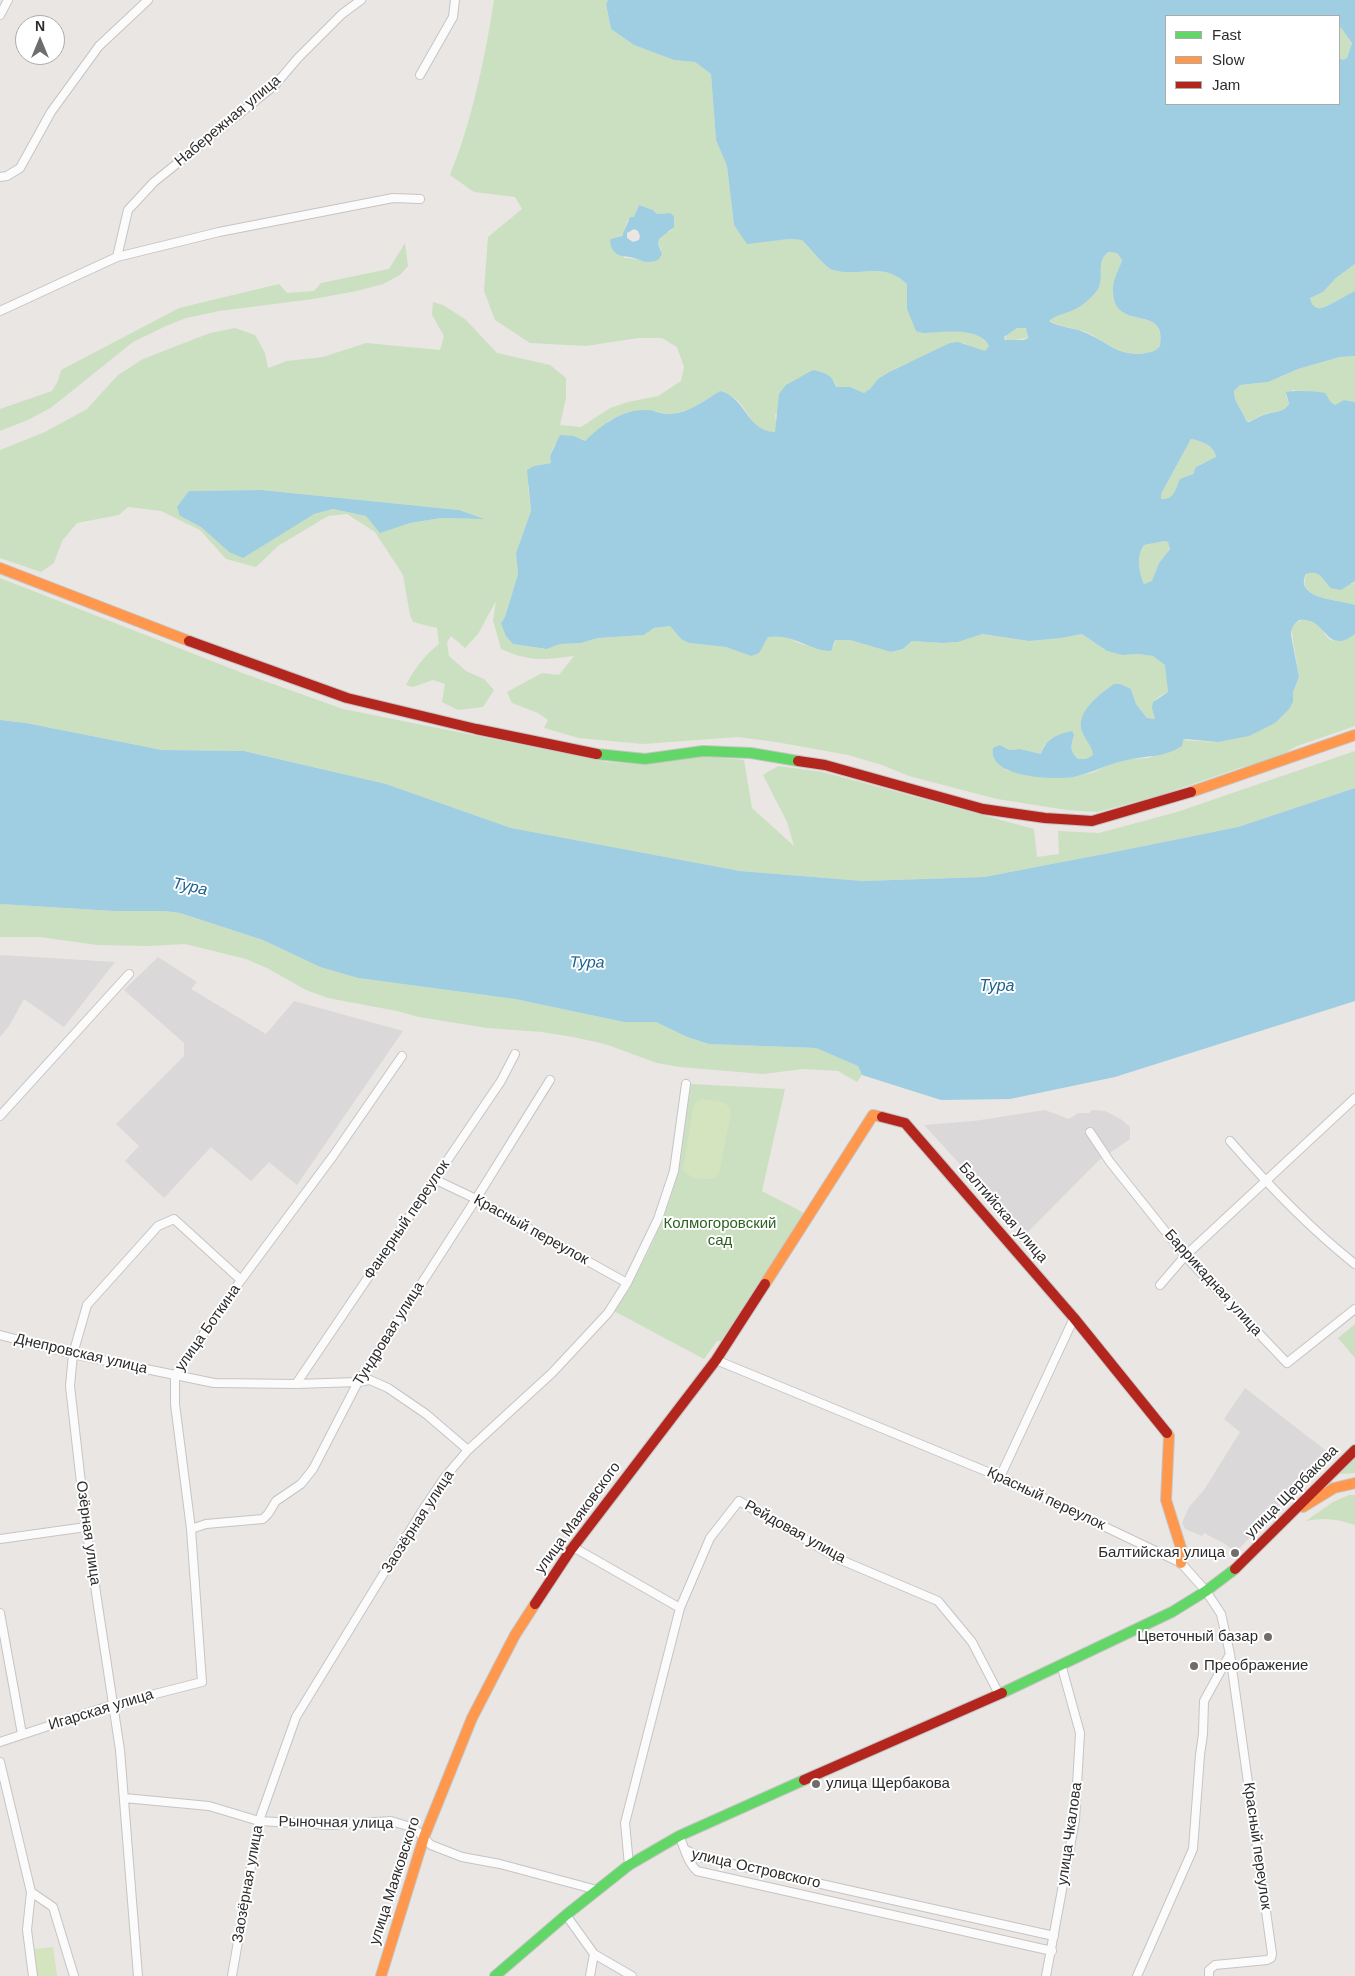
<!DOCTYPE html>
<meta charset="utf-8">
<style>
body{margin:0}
#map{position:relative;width:1355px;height:1976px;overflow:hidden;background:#e9e6e3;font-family:Helvetica,sans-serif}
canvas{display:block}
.legend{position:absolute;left:1165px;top:15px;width:175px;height:90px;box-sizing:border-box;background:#fff;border:1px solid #ababab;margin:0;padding:6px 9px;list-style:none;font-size:15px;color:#2c2c2c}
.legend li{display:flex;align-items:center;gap:10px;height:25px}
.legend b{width:25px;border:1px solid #ababab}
.north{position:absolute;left:15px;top:15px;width:50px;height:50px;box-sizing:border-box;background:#fff;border:1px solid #ababab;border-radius:50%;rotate:0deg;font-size:14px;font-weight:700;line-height:20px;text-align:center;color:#2c2c2c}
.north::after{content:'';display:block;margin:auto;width:18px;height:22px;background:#6e6d6c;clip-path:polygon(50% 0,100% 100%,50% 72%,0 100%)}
</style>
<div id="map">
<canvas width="1355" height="1976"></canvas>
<ul class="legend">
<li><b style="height:6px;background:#63d668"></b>Fast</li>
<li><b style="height:6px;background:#ff974d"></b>Slow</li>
<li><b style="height:6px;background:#b3261e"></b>Jam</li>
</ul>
<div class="north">N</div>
</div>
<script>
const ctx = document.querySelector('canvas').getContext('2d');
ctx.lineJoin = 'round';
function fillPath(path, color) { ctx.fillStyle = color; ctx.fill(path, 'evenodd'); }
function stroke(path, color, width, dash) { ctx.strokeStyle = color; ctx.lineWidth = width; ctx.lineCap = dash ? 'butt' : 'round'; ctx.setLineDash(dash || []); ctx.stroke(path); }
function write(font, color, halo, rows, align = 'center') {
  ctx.font = font + ' Helvetica,sans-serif'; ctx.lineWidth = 4; ctx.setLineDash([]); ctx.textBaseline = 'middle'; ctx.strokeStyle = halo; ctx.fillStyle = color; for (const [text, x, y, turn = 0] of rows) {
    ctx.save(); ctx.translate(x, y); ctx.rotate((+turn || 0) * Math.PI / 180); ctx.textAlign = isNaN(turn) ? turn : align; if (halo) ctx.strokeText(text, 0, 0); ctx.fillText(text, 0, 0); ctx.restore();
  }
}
const industrial = new Path2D(`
 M0 955 115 962 64 1027 24 999 9 1026 0 1037Z
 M158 957 197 982 191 989 266 1034 294 1001 403 1031 297 1185 269 1162 251 1181 211 1147 164 1198 125 1161 139 1146 116 1124 184 1056V1043L124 990Z
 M1045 1110 1069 1119 1078 1113H1089L1092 1110 1105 1111 1122 1120 1130 1127V1139L1098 1161 1025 1235 924 1125 974 1121Z
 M1245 1388 1329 1453 1236 1552 1225 1544 1204 1533 1202 1536 1185 1529 1182 1523 1189 1507 1204 1490 1240 1432 1224 1419Z`);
const green = new Path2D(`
 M494 0H608L606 4 611 29 634 45 674 60 695 62 711 74 716 140 727 166 734 225 747 243 789 239 802 240C808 247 825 268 833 270 859 278 882 260 907 284V309L923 333C942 332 979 325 989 346L985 351 971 347 963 343C938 352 911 360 887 373 878 379 873 389 864 393L850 387H836L834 380 775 415 777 427 775 432C751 432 751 413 737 400 733 396 725 394 720 391L691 409 670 415 655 411 621 415 610 420 585 441 574 436 555 444 550 455 551 463 534 466 528 487 531 511 516 553 518 574 505 617 501 623 513 644 547 649 560 644 581 643 598 638 644 635 654 628 670 626 681 639 689 643 726 647 751 656 764 644 768 636C790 634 789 641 806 645 814 647 825 646 834 646L835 640H850L891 652 903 649 912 641 943 643 958 642 981 634 1029 641 1060 638 1082 634 1107 651 1122 655 1138 654 1153 656 1166 665 1168 692C1148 702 1154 702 1155 719L1147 718 1136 704 1131 689 1082 733 1093 748V755L1086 759H1078C1069 751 1071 745 1074 735L1044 745 1041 754 1020 749 1009 750 1000 745 1006 770 1048 778 1070 777 1092 773 1109 765 1130 759 1149 758 1183 740 1218 742 1293 702V692L1299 677 1291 628C1298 618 1312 616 1320 627 1323 630 1324 634 1327 637 1334 645 1347 639 1355 634V726L1297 746 1275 759 1239 768 1161 795 1097 812 1067 810 997 799 909 776 882 765 848 755 776 742 738 737 643 744 579 738 544 728 548 720 538 713 512 703 507 692 542 673 559 675 574 656C542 660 531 662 501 649L493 620 496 601 478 634 465 648 451 636 447 642 449 656 466 671 484 679 494 690 483 707 458 710 442 702 445 684 433 680 413 687 406 685C415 668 424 656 439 644L437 628 413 622 410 615 403 575 375 532 347 514 328 516 278 546 256 567 226 559 200 530 161 511 128 507 119 515 77 523 62 541 54 563 41 572 0 558V450L45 432 87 409 118 375 143 359 210 333 235 328 255 335 265 353 268 368 287 361 323 357 366 343 440 350 444 336 432 315 433 302 443 305 465 319 497 353 550 365 566 378V398L560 425 581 427 610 408 628 402 658 396 681 381 684 367 677 347 662 338H638L586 346 530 343 495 320 484 291 488 237 522 209 515 197 474 192 450 175C472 121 485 58 494 0ZM639 205 653 210 657 214 670 213 674 216 671 231C664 233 659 235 658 244L661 249 658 260C645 264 636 257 624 258L618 238 624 233 627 221 634 217ZM261 490 459 510 482 519 441 518 410 523 380 532 366 516 333 509 314 514 229 552 201 527 180 516 189 491Z
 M1339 25 1352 43 1347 58 1343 60 1339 58Z
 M405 243 408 266 400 275 383 284 357 291 313 299 219 311 186 318 166 326 133 342 52 407 30 419 0 431V409L52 391 58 381 61 370 179 308 279 284 287 293 314 291 321 283 389 269Z
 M1109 252 1117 253 1122 260C1119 271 1112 281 1113 293 1117 334 1167 302 1160 346 1156 351 1152 352 1146 353 1121 358 1107 342 1086 332 1074 327 1059 328 1049 320 1066 309 1086 308 1098 288 1105 277 1095 260 1109 252Z
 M1355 264V291C1347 294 1324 310 1319 308 1316 308 1314 306 1312 304L1310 298 1323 292 1336 278Z
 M1021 327 1027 329V338L1009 341 1005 339C1006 332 1014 328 1021 327Z
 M1355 356V402L1344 400 1335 405 1329 402 1324 393C1314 390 1304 393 1293 390L1286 395 1289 404C1283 414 1271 411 1262 415 1256 418 1253 422 1246 421 1243 410 1234 404 1234 391L1240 385 1268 382 1298 369 1340 357Z
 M1191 439C1202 441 1214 445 1216 457 1211 462 1203 462 1198 466 1196 468 1195 471 1193 473 1189 477 1184 477 1180 482 1173 490 1177 500 1161 499V494Z
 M1165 541 1168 542 1170 549 1159 563 1152 582 1144 584C1139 572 1136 556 1144 545Z
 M1312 572 1322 575 1327 584H1352L1355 581V605C1341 600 1293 599 1307 574Z
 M0 578 245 674 343 709 607 762 646 764 706 756 744 760 752 808 794 846 787 822 763 775 778 766 823 772 1034 829 1037 857 1059 854 1058 831 1099 833 1177 812 1355 751V788L1238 827 1114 852 984 877 863 881 740 871 511 828 386 784 245 751 162 750 26 723 0 720Z
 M0 904 114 911H165L180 913 263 940 320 967 358 978 515 999 624 1022H656L687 1037 709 1044 816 1048 858 1066 862 1075 857 1082 838 1071 804 1069 763 1074 680 1067 657 1063 605 1044 573 1037 542 1032 487 1028 419 1017 397 1011 328 998 306 990 267 968 246 959 185 944 149 946 97 945 40 937H0Z
 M691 1084 785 1089 762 1191 804 1213 801 1222 721 1341H717L704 1359 614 1311C642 1269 666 1221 678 1171 684 1143 686 1113 691 1084Z
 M1355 1324V1358L1338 1338Z
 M1355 1457V1473L1337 1474Z
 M1349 1495H1355V1525C1338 1519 1324 1517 1306 1521L1333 1502Z`);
const pitch = new Path2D(`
 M703 1099C714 1101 730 1100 731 1113L719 1174C711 1183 690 1179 683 1170L693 1107 696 1102Z
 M53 1947 57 1976H37L33 1949Z`);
const water = new Path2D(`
 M608 0H1355V264L1336 278 1323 292 1310 298 1312 304C1314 306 1316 308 1319 308 1324 310 1347 294 1355 291V356L1340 357 1298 369 1268 382 1240 385 1234 391C1234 404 1243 410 1246 421L1249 422C1254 420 1257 418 1261 416 1271 411 1283 414 1289 404L1286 392C1290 390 1322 391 1325 393 1329 398 1329 402 1335 405L1344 400 1355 402V581L1341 590 1331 588C1322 580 1321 569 1306 574 1293 599 1341 600 1355 605V634C1324 657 1328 616 1299 620 1293 625 1291 628 1291 635L1299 677 1293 692V702L1289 709 1275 723 1249 736 1218 742 1186 739 1183 740 1182 746C1164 758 1147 755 1127 760 1108 764 1092 773 1073 777 1054 780 987 778 993 748L1000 745 1009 750 1020 749 1041 754C1046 739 1057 734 1072 731L1074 735C1071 745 1069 751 1078 759H1086L1093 755C1092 746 1087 742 1083 734 1073 713 1100 694 1114 684H1120L1131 689 1136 704 1147 718 1155 719 1152 708 1153 702 1168 692 1165 665 1153 656 1138 654 1122 655 1107 651 1082 634 1061 638 1029 641 982 634 958 642 943 643 912 641 903 649 891 652 850 640H835L831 651C808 650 793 633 768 637L759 653 751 656 726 647 689 643 681 639 670 626 654 628 644 635 598 638 581 643 560 644 547 649 513 644 506 636 501 623 505 617 518 574 516 553 531 511 527 470 534 466 551 463 550 456 560 435 574 436 585 441C604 423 622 409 649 410 656 411 664 415 671 414 689 413 705 400 720 391 747 398 746 431 775 432L779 394 786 385 813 370C825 373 832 374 836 387H850L864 393 870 389 878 379 889 372 950 343 958 342 985 351 989 346C980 326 941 332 923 333L916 331 907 309V284C882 260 859 278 833 270 825 268 809 247 802 240L789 239 747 244 734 225 727 166 716 140 711 74 695 62 674 60 634 45 611 29 606 4ZM1322 15 1339 16V25L1352 43 1347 58 1343 60 1339 58V104H1166V16ZM1109 252 1117 253 1122 260C1119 270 1113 278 1113 289 1112 335 1168 301 1160 346 1156 351 1152 352 1146 353 1121 358 1107 342 1086 333 1074 327 1060 328 1049 321 1056 315 1063 314 1071 311 1081 307 1092 298 1098 289 1105 277 1095 260 1109 252ZM1017 328H1026L1028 338 1024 340H1005L1004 337ZM1191 439C1202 441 1214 445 1216 457L1196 467 1193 474 1180 479C1175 489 1175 500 1161 499V494ZM1165 541 1168 542 1170 549 1159 563 1152 581 1144 584C1139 572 1136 556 1144 545Z
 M639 205 653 210 657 214 670 213 674 216V227L659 239 658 244 662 254 658 260C643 265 642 259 630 257 618 256 612 254 610 241L611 239 622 236 630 217H634ZM634 229 638 231 640 236 639 240 633 242 627 238V233Z
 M261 490 459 510 484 519 441 518 410 523 380 533 366 516 333 509 314 514 243 558 229 552 201 527 180 516 177 507 189 491Z
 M0 720 26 723 162 750 244 751 386 784 511 828 740 871 863 881 984 877 1114 852 1238 827 1355 788V1001L1115 1077 1010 1099 941 1100 862 1075 858 1066 816 1048 709 1044 687 1037 656 1022H624L515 999 358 978 320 967 263 940 180 913 165 911H114L0 904Z`);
const street = new Path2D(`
 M0 15 8 0
 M420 75 453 17 455 0
 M0 177 7 176 20 168 51 112 99 46 148 0
 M117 257 128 210 154 182 275 85 298 58 342 14 361 0
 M0 311 117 257 219 232 393 198 420 199
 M0 1116 129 974
 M1090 1132 1110 1162 1185 1256 1287 1363 1355 1309
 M1230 1141C1269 1186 1308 1227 1355 1264
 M434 1179 476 1199 627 1283
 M1160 1285 1185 1256 1355 1098
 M0 1335 73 1354 214 1383 296 1384 358 1382 370 1380 388 1388 426 1414 468 1450
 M716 1360 1000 1477 1181 1563 1206 1591 1221 1614 1230 1654 1272 1954 1271 1958 1267 1960 1215 1965 1209 1970V1976
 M296 1384 501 1081 515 1054
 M1000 1477 1074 1318
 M191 1529 206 1524 263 1519 268 1514 276 1501 301 1484 313 1469 358 1382 476 1199 550 1080
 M0 1539 86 1527
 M573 1547 680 1608
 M0 1613 22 1734
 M0 1742 112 1705 202 1682 191 1529 175 1404V1375L241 1280 333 1156 402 1056
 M0 1762 31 1892 53 1907 74 1976
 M124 1798 209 1806 259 1821 331 1825 391 1821 414 1828 431 1845 462 1857 500 1864 597 1890
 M679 1836C685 1848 687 1862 697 1871L1052 1951
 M686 1850 700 1857 1054 1936
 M629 1865 625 1823 680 1608 710 1538 739 1501 841 1560 938 1601 972 1642 999 1694
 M31 1892 27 1930 33 1976
 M566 1915 594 1954 590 1976
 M594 1954 632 1976
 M138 1976 120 1750 86 1527 70 1386 73 1354 87 1305 158 1226 174 1219 241 1280
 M232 1976 259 1821 296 1717 422 1511 445 1477 468 1450 552 1373 608 1313 627 1283 658 1219 674 1171 686 1084
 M1046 1976 1075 1820 1080 1733 1061 1664
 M1137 1976 1193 1849 1200 1755 1203 1734 1204 1701 1230 1654`);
const fast = new Path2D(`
 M597 754 645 759 703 751 751 753 798 761
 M1002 1693 1172 1612 1206 1591 1235 1569
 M495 1976 566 1915 629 1865 679 1836 804 1780`);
const slow = new Path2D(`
 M0 568 189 641
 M1191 792 1355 735
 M765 1284 873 1115 882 1117
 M1167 1433 1169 1436 1166 1500 1181 1548V1563
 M1303 1507 1334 1488 1355 1483
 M381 1976 424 1837 472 1718 515 1635 535 1604`);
const jam = new Path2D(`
 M189 641 347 698 476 729 597 754
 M798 761 825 765 983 809 1045 818 1092 821 1191 792
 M882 1117 905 1123 1074 1318 1167 1433
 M1235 1569 1355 1450
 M535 1604 570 1551 716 1360 765 1284
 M804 1780 1002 1693`);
const markers = [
 [1235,1553,5,"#6e6d6c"],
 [1268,1637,5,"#6e6d6c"],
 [1194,1666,5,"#6e6d6c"],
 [816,1784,5,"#6e6d6c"]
];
const streetNames = [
 ["Набережная улица",228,121,-40],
 ["Балтийская улица",1003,1213,49],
 ["Фанерный переулок",407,1220,-56],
 ["Красный переулок",531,1230,29],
 ["Баррикадная улица",1213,1283,48],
 ["улица Боткина",208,1328,-55],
 ["Тундровая улица",389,1334,-58],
 ["Днепровская улица",81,1354,13],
 ["улица Щербакова",1292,1492,-45],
 ["Красный переулок",1046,1499,25],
 ["улица Маяковского",578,1518,-54],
 ["Заозёрная улица",418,1522,-57],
 ["Рейдовая улица",795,1532,29],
 ["Озёрная улица",88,1533,82],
 ["Игарская улица",101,1710,-17],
 ["Рыночная улица",336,1823,1],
 ["улица Чкалова",1070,1834,-82],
 ["Красный переулок",1257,1846,82],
 ["улица Островского",756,1869,13],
 ["улица Маяковского",395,1881,-72],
 ["Заозёрная улица",248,1884,-80]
];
const parkNames = [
 ["Колмогоровский",720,1224],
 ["сад",720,1241]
];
const poiNames = [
 ["Балтийская улица",1225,1553],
 ["Цветочный базар",1258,1637],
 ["Преображение",1204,1666,"left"],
 ["улица Щербакова",826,1784,"left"]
];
const waterNames = [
 ["Тура",190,887,12],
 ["Тура",587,963,1],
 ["Тура",997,987]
];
fillPath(industrial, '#dad8d9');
fillPath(green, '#cbe0c0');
fillPath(pitch, '#d4e4be');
fillPath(water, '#9fcde2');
stroke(street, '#c6c4c5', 10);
stroke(fast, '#c6c4c5', 12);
stroke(slow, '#c6c4c5', 12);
stroke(jam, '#c6c4c5', 12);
stroke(street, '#fcfbfb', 8);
stroke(fast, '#63d668', 10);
stroke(slow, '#ff974d', 10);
stroke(jam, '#b3261e', 10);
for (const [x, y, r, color] of markers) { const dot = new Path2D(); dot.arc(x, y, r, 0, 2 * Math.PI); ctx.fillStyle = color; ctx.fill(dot); stroke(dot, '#fff', 2); }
write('15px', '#2c2c2c', '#fff', streetNames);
write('15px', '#2d6223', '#fff', parkNames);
write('15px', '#2c2c2c', '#fff', poiNames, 'right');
write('italic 16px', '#1d618f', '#fff', waterNames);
</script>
